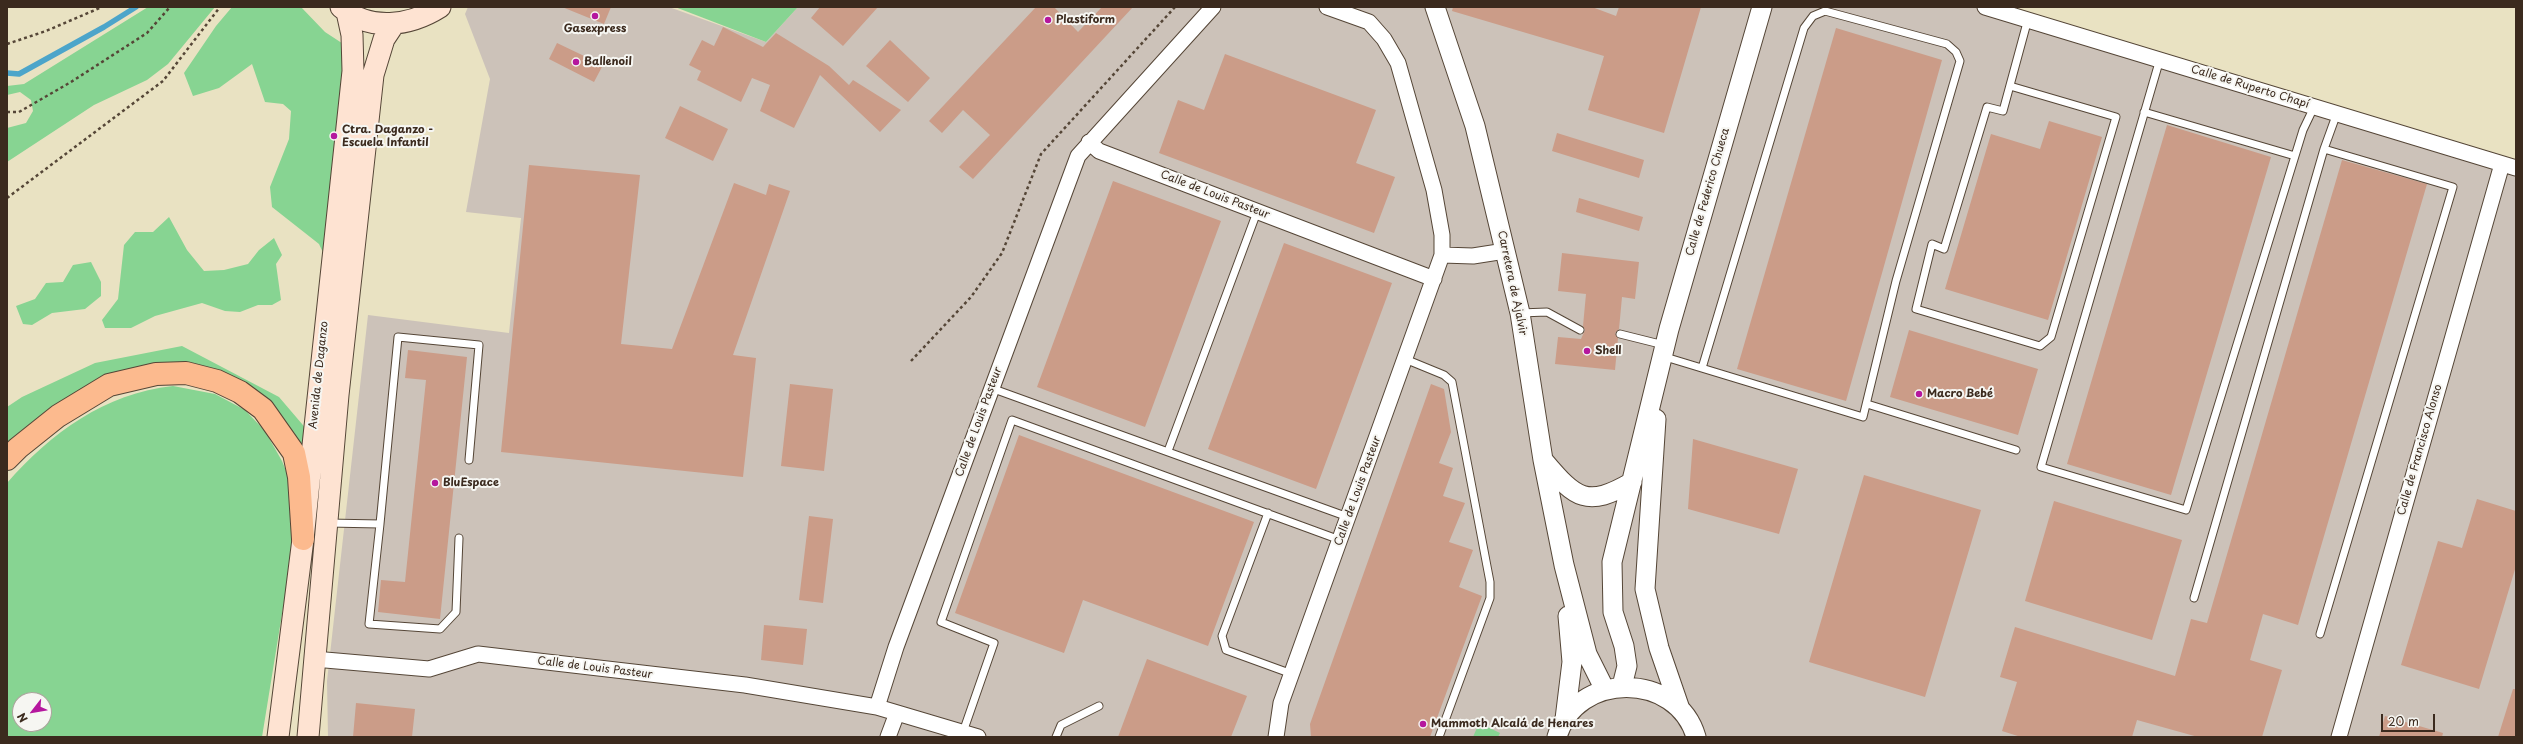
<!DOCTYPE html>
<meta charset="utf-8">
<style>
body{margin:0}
#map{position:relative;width:2523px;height:744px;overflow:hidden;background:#e9e2c2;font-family:"Playpen Sans",sans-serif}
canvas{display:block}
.frame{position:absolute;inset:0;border:8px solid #3b2a1e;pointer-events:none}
.north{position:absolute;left:12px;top:692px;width:40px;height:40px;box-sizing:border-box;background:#f6f6f2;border:1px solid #aba49d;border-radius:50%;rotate:239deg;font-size:11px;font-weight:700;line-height:16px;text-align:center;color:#3b2a1e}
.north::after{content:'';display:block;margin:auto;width:14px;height:18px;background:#b5179e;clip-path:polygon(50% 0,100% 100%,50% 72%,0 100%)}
.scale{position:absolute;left:2381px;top:714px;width:54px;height:18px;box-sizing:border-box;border:2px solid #3b2a1e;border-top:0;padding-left:5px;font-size:12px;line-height:14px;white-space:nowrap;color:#3b2a1e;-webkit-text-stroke:3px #f6f6f2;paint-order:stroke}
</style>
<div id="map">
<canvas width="2523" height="744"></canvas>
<div class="frame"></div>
<div class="north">N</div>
<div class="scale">20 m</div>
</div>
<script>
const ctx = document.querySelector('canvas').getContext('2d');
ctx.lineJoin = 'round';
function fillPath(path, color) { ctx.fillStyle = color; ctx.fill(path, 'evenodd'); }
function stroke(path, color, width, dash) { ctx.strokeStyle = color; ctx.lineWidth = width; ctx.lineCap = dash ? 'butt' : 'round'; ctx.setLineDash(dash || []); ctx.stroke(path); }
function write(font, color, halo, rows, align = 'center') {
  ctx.font = font + ' "Playpen Sans",sans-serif'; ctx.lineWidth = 4; ctx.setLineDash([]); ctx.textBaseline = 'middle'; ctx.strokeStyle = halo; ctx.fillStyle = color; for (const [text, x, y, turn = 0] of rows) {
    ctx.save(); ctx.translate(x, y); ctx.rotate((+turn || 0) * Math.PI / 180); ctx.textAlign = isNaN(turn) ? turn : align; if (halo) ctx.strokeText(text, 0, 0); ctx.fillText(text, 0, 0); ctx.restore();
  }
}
const industrial = new Path2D(`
 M468 7H669L766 42 798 7H1985L2516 168V737H328L327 681 368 315 509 333 521 218 466 212 490 79 465 14Z`);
const green = new Path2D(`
 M148 7H215L168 64 147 80 94 105 7 162V128L26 123 33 111 31 100 20 92 7 95V86L24 84Z
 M232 7H301L325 32 354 51 313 497 276 413 144 367 7 450V407L22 397 95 363 182 346 279 397 308 431 326 259 319 244 272 207 270 187 289 139 291 111 283 104 265 102 252 64 219 88 193 96 184 73 216 26Z
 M675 7H798L766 42Z
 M169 217 187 250 204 271 224 270 248 264 259 250 274 238 282 255 276 264 281 300 272 305H258L240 312 225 311 202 303 155 316 131 328H105L102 320 118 299 124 245 135 232H153Z
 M91 262 101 282V296L85 309 52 313 32 325 23 324 16 306 35 299 46 283 63 282 73 265Z
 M173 386 215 394 245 410 265 431 282 461 292 485 295 534 262 737H7V483C52 432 104 394 173 386ZM20 700H44V724H20Z
 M1479 723 1500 733 1498 737H1473Z`);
const stream = new Path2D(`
 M7 73 19 74 104 27 136 7`);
const building = new Path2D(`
 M562 7H611L604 24Z
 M820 7H878L843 46 811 18Z
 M1036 7H1054L1078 32 1102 7H1133L973 179 959 167 990 135 963 110 942 133 929 121Z
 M1453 7H1592L1616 16 1619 7H1701L1664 133 1588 110 1604 56 1452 11Z
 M723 27 763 47 776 33 829 66 849 85 853 80 901 110 880 132 820 75 794 128 760 111 770 85 752 78 741 102 697 80 701 71 689 65 702 40 714 46Z
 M1836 28 1942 60 1846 401 1737 369Z
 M890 40 930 78 908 102 866 66Z
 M557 43 603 65 594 82 549 59Z
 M1225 54 1376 110 1356 163 1395 177 1374 233 1159 153 1178 100 1204 110Z
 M680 106 728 129 713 161 665 138Z
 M2049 121 2102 137 2048 320 1945 289 1991 134 2040 149Z
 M2167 125 2271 157 2171 495 2067 464Z
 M1557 133 1644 160 1639 178 1552 151Z
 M2342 160 2427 184 2298 625 2263 614 2250 660 2282 670 2262 737H2198L2137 720 2132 737H2021L2002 731 2017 682 2000 677 2015 627 2175 676 2191 619 2207 623Z
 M529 165 640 175 621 344 672 349 734 183 766 195 769 184 790 191 733 355 756 358 743 477 501 452Z
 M1113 181 1221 221 1145 427 1037 387Z
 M1579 198 1643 217 1639 231 1576 212Z
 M1284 243 1392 283 1316 489 1208 449Z
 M1562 253 1639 262 1635 299 1622 297 1619 329 1615 333 1618 338 1615 370 1555 364 1558 337 1581 339 1585 330 1583 326 1586 294 1558 291Z
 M1909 330 2038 369 2018 435 1890 397Z
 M408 350 467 357 440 619 378 612 381 580 405 582 426 380 405 378Z
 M790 384 833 389 824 471 781 466Z
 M1431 384 1444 389 1451 432 1439 463 1453 468 1443 496 1465 503 1449 542 1473 550 1459 587 1482 596 1430 737H1311L1310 724Z
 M1019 435 1254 522 1208 646 1083 600 1064 653 955 613Z
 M1693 439 1798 469 1779 534 1688 509Z
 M1864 475 1981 510 1925 697 1809 662Z
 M2477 499 2516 511V566L2479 689 2401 665 2438 541 2462 548Z
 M2054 501 2182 540 2152 640 2025 601Z
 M809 516 833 519 823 603 799 600Z
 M764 625 807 629 803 665 761 660Z
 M1147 659 1247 696 1231 737H1118Z
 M2513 689H2516V737H2498Z
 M356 703 415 709 412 737H353Z
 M2385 716 2443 733 2442 737H2379Z`);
const path = new Path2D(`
 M7 44 46 31 102 7
 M7 112H19L71 82 147 33 170 7
 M7 198 163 81 220 7
 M911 361 971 297 1002 253 1041 154 1175 7`);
const service = new Path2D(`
 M2160 59 2041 467 2186 510 2303 130 2314 107
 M2010 86 2116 117 2051 337 2040 346 1916 309 1932 244 1944 249 1987 107 2003 111 2028 19
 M2144 112 2295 156
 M1520 313 1547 312 1580 330
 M1620 334 1664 345
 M1662 356 1863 417 1896 281 1960 61 1956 52 1947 44 1825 11 1813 16 1804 28 1702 368
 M1405 359 1444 375 1452 382 1490 582V598L1439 737
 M991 388 1348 517
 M1867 404 2016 450
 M1168 451 1257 212
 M1268 513 1222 636 1226 650 1292 674
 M328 523 380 524 369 624 440 629 456 612 459 538
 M380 524 398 337 479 345 469 460
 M2194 598 2324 149 2337 113
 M2320 634 2453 187 2324 149
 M963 732 994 643 941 622 1012 420 1340 540
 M1056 737 1061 725 1099 706`);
const minor = new Path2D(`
 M1985 7 2516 168
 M1089 142 1099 151 1434 279
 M1442 255 1473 256 1505 251
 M314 659 429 669 478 654 745 685 877 707 978 737
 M877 707 896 647 1078 156 1213 7
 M888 737 897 713
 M1276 737 1281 703 1442 255V235L1434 190 1398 63 1384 39 1369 22 1327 7
 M2339 737 2502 164`);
const tertiary = new Path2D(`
 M1435 7 1475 126 1520 313 1543 460 1564 565 1587 654 1605 690
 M1656 419 1645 589 1659 648 1680 709
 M1544 461C1576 499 1587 508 1632 482
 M1622 686 1627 666 1624 646 1613 612 1612 562 1669 329 1762 7
 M1565 719 1572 662 1568 616
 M1557 737C1576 671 1677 671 1696 737`);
const secondary = new Path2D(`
 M341 7C370 32 410 26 440 7
 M278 737 303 539 353 71 352 35 347 12
 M308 737 338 395 373 75 384 39 394 24`);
const trunk = new Path2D(`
 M7 459 18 448 58 416 109 385 156 374 186 373 217 381 240 392 263 409 294 453 299 477 303 539`);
const markers = [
 [595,16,4,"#b5179e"],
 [1048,20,4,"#b5179e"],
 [576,62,4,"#b5179e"],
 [334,136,4,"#b5179e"],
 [1587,351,4,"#b5179e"],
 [1919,394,4,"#b5179e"],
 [435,483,4,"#b5179e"],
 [1423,724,4,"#b5179e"]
];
const poiNames = [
 ["Plastiform",1056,20],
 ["Gasexpress",595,29,"center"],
 ["Ballenoil",584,62],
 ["Ctra. Daganzo -",342,130],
 ["Escuela Infantil",342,143],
 ["Shell",1595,351],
 ["Macro Bebé",1927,394],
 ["BluEspace",443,483],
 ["Mammoth Alcalá de Henares",1431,724]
];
const streetNames = [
 ["Calle de Ruperto Chapí",2250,87,17],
 ["Calle de Federico Chueca",1708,192,-74],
 ["Calle de Louis Pasteur",1215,195,21],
 ["Carretera de Ajalvir",1512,283,78],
 ["Avenida de Daganzo",319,375,-84],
 ["Calle de Louis Pasteur",979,422,-70],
 ["Calle de Francisco Alonso",2420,450,-74],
 ["Calle de Louis Pasteur",1358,491,-70],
 ["Calle de Louis Pasteur",595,668,7]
];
fillPath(industrial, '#ccc2b9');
fillPath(green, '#87d492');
stroke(stream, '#4ca5ca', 5.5);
fillPath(building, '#cb9c88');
stroke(service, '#554637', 9);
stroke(minor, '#554637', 17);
stroke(tertiary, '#554637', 21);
stroke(secondary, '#554637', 23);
stroke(trunk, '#554637', 24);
stroke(path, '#554637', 2.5, [3, 3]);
stroke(service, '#fff', 7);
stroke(minor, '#fff', 15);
stroke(tertiary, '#fff', 19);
stroke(secondary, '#fee3d2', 21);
stroke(trunk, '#fcba8e', 22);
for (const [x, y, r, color] of markers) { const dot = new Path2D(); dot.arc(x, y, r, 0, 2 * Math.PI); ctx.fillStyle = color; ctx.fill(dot); stroke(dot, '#f6f6f2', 1.5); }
write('bold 11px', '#3b2a1e', '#f6f6f2', poiNames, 'left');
write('11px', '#3b2a1e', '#f6f6f2', streetNames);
</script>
